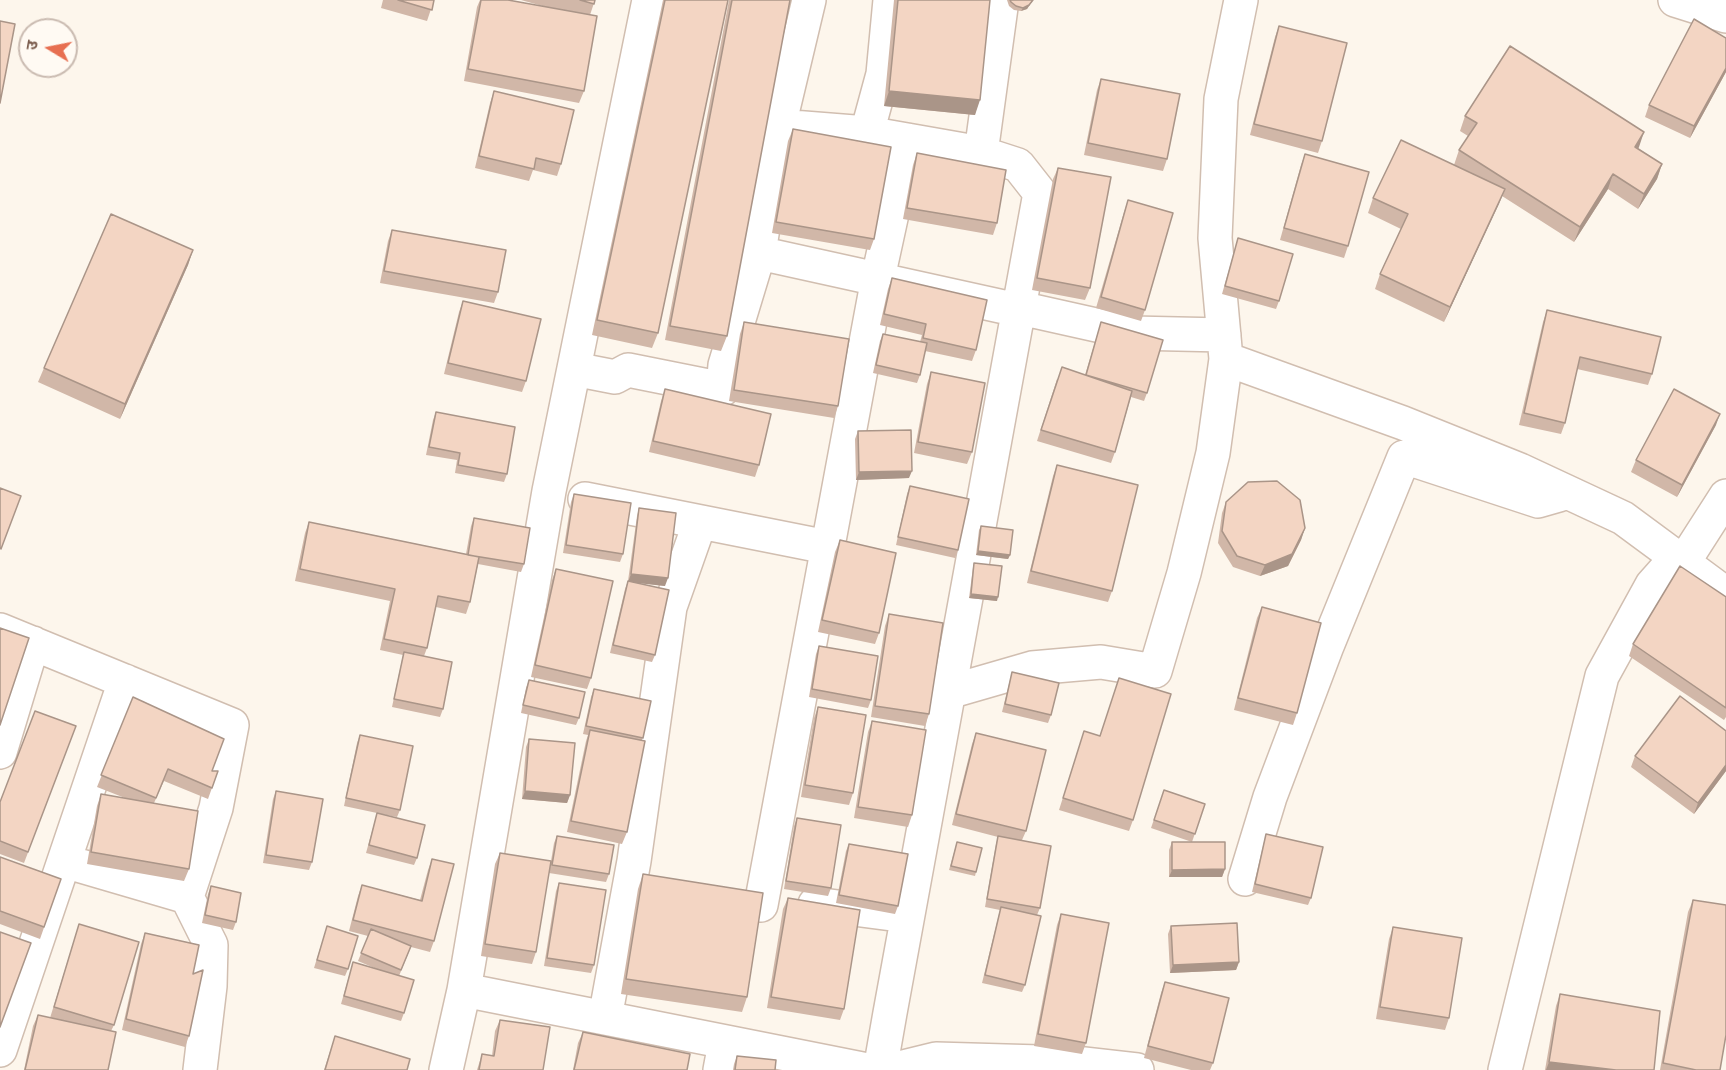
<!DOCTYPE html>
<meta charset="utf-8">
<style>
body{margin:0}
#map{position:relative;width:1726px;height:1070px;overflow:hidden;background:#fdf6ec;font-family:"DejaVu Sans","Noto Sans Devanagari",sans-serif}
canvas{display:block}
.north{position:absolute;left:18px;top:18px;width:60px;height:60px;box-sizing:border-box;background:#fffaf3;border:2px solid #cabbb1;border-radius:50%;rotate:280deg;font-size:16px;font-weight:700;line-height:24px;text-align:center;color:#7a5c4d}
.north::after{content:'';display:block;margin:auto;width:21px;height:27px;background:#e76f51;clip-path:polygon(50% 0,100% 100%,50% 72%,0 100%)}
</style>
<div id="map">
<canvas width="1726" height="1070"></canvas>
<div class="north">उ</div>
</div>
<script>
const ctx = document.querySelector('canvas').getContext('2d');
ctx.lineJoin = 'round';
function stroke(path, color, width, dash) { ctx.strokeStyle = color; ctx.lineWidth = width; ctx.lineCap = dash ? 'butt' : 'round'; ctx.setLineDash(dash || []); ctx.stroke(path); }
function fillPath(path, color) { ctx.fillStyle = color; ctx.fill(path, 'evenodd'); }
const minor = new Path2D(`
 M1241 0 1221 99 1215 238 1226 359 1403 423 1520 470 1623 518 1726 594
 M1675 0 1726 16
 M779 126 867 133 981 153 1018 165 1040 193C988 485 931 777 880 1070
 M867 133 883 74 890 0
 M981 153 1002 0
 M759 253 1004 307 1020 308 1132 333 1224 335
 M574 369 615 377 628 370 723 389 725 365 759 253 779 126 809 0
 M585 499 827 547
 M1683 563 1726 496
 M0 630 232 725 216 808 187 897 211 945 210 986 200 1070
 M949 692 1032 668 1101 662 1155 671 1184 573 1213 453 1226 359
 M0 752 33 643
 M64 861 187 897
 M1245 879 1270 797 1327 646 1404 457 1538 501 1559 495
 M815 904 907 916
 M761 905 878 278 908 140
 M464 990 867 1070
 M605 1018 634 861 670 607 700 522
 M0 1050 125 681
 M446 1070 464 990 549 491 649 0
 M720 1070 725 1043
 M891 1070 936 1059 1075 1063 1137 1070
 M1505 1070 1602 676 1652 585 1676 558`);
const wall = new Path2D(`
 M383 0H434L427 21 381 8Z
 M480 0H508L546 7 521 0H595L590 15 584 91 579 103 464 81 477 7Z
 M663 0H728L658 333 652 348 592 335Z
 M729 0H790L727 336 721 351 665 340Z
 M894 0H990L975 115 884 106Z
 M1007 0H1033L1027 9 1021 11 1014 10 1009 6Z
 M1279 26 1322 141 1318 153 1250 135 1275 37Z
 M1726 38V72L1690 138 1645 117 1649 105Z
 M1101 79 1167 159 1163 171 1084 155 1097 90Z
 M494 91 561 164 557 176 533 170 529 181 475 168 490 103Z
 M1465 116 1639 147 1638 148 1662 164 1657 179 1638 209 1608 189 1574 242 1502 196 1444 322 1375 289 1380 274 1401 229 1368 213 1373 198 1454 165 1459 150 1468 136 1460 131Z
 M793 129 874 239 870 250 772 233 788 141Z
 M917 153 997 223 993 235 903 219 913 165Z
 M1305 154 1348 246 1344 258 1280 240 1301 165Z
 M1058 168 1090 288 1085 300 1032 290 1053 179Z
 M1128 200 1145 310 1141 321 1096 308 1124 212Z
 M392 230 498 292 494 303 380 283 388 241Z
 M1238 238 1279 301 1276 309 1222 294Z
 M193 250 188 265 120 419 38 382 44 368Z
 M892 278 976 350 972 361 925 351 920 375 917 383 873 373 880 341 883 334 920 342 922 335 880 325 888 289Z
 M463 301 526 381 522 392 444 374 459 312Z
 M1547 310 1652 374 1648 385 1577 369 1565 423 1561 434 1519 425 1543 322Z
 M744 322 838 406 834 418 729 401 740 334Z
 M1101 322 1147 393 1144 401 1131 397 1115 452 1111 463 1037 441 1057 379 1085 375Z
 M931 372 972 452 967 464 914 453 927 384Z
 M665 389 759 465 755 477 649 452 661 401Z
 M436 412 507 474 504 482 455 473 457 460 426 455 433 420Z
 M1716 425 1677 497 1631 472 1636 460Z
 M858 431 909 478 856 480 855 439Z
 M1057 465 1112 591 1108 602 1027 583 1053 476Z
 M910 486 958 550 955 558 896 545 907 494Z
 M574 494 623 554 620 562 563 553 571 502Z
 M1226 502 1305 528 1301 540 1288 566 1260 576 1233 567 1218 543 1222 513Z
 M639 508 665 586 632 582 655 655 652 662 610 653 625 589 628 581 637 516Z
 M474 518 524 564 521 572 478 564 470 602 466 614 436 607 427 648 424 656 443 709 440 717 392 707 403 655 380 650 390 601 295 581 305 533 309 522 466 554 471 526Z
 M981 526 1010 555 1008 559 976 555 979 530Z
 M840 540 879 633 875 644 818 632 835 552Z
 M974 563 997 601 969 598 973 567Z
 M556 569 591 678 587 689 531 677 552 580Z
 M1726 597V717L1724 720 1629 656 1633 644Z
 M1262 607 1297 713 1293 725 1234 710 1257 618Z
 M889 614 929 714 925 726 871 717 885 626Z
 M819 646 871 700 868 708 809 697 816 654Z
 M1012 672 1051 715 1048 723 1002 712Z
 M1119 678 1133 820 1129 831 1059 810 1084 731 1100 736Z
 M529 680 579 718 576 725 521 713 526 688Z
 M594 689 651 701 642 740 627 832 622 844 567 832 586 741 588 735 583 734 591 697Z
 M133 697 212 771H218L208 799 164 781 154 803 189 869 184 881 87 864 97 806 101 794 125 798 97 787Z
 M818 707 853 793 849 805 801 797 814 718Z
 M872 721 912 815 908 827 854 818 868 732Z
 M76 726 24 863 0 854V802Z
 M1726 731V771L1694 814 1631 767 1635 756Z
 M976 733 1026 831 1022 840 1040 908 1037 915 1025 985 1022 992 982 983 1000 910 985 907 996 844 998 837 952 825 972 744Z
 M360 735 400 810 397 817 381 814 417 858 414 865 366 853 377 813 344 806 357 743Z
 M529 739 570 795 567 803 522 799 526 747Z
 M1164 790 1205 804 1192 842 1151 828Z
 M276 791 312 862 309 870 263 863 273 799Z
 M797 818 831 888 828 896 784 889 794 826Z
 M1266 834 1311 898 1308 905 1252 892 1264 842Z
 M557 836 609 874 606 882 549 873 536 952 532 964 481 956 495 864 500 853 551 861 554 843Z
 M957 842 976 872 975 876 949 870Z
 M1172 842 1225 869 1222 877H1169V850Z
 M849 844 898 906 895 914 836 903 846 851Z
 M0 857 61 879 40 939 0 924Z
 M432 859 434 941 430 952 411 947 399 976 404 1013 401 1021 341 1004 353 962 379 970 358 961 368 936 349 931 358 896 362 885 420 900 428 870Z
 M643 874 747 997 742 1012 621 994 638 889Z
 M559 883 594 965 591 973 544 966 556 891Z
 M211 886 236 922 233 930 202 923 208 894Z
 M788 898 844 1009 840 1020 767 1008 783 909Z
 M1693 900 1720 1070H1660L1688 912Z
 M1061 914 1086 1043 1082 1054 1034 1046 1057 925Z
 M79 924 114 1025 111 1031 108 1070H24L33 1026 38 1015 50 1018Z
 M327 926 348 969 345 976 314 968Z
 M1171 926 1239 962 1236 970 1170 973 1168 934Z
 M1393 927 1449 1018 1445 1030 1376 1019 1389 939Z
 M145 933 193 974 189 1036 185 1047 122 1030 141 944Z
 M1165 982 1213 1063 1210 1070H1191L1144 1058 1161 993Z
 M1560 994 1654 1070H1545L1556 1006Z
 M500 1020 543 1070H477L482 1054 492 1056 495 1031Z
 M583 1032 687 1070H573L578 1043Z
 M335 1036 407 1070H324Z
 M737 1056 775 1070H733L734 1064Z`);
const shadedWall = new Path2D(`
 M1033 0 1027 9 1021 11 1023 8Z
 M1726 68V72L1690 138 1694 126Z
 M889 91 980 100 975 115 884 106Z
 M1644 132 1639 147 1630 161 1635 147Z
 M1662 164 1657 179 1638 209 1644 194Z
 M1613 174 1608 189 1574 242 1580 227Z
 M1505 189 1499 204 1444 322 1450 307Z
 M193 250 188 265 120 419 125 404Z
 M1720 414 1716 425 1677 497 1682 485Z
 M912 471 909 478 856 480 859 472Z
 M1305 528 1301 540 1288 566 1260 576 1265 565Z
 M978 551 1010 555 1008 559 976 555Z
 M631 574 668 578 665 586 628 582Z
 M971 594 998 597 997 601 969 598Z
 M1726 765V771L1694 814 1698 803Z
 M525 791 570 795 567 803 522 799Z
 M1225 869 1222 877H1169L1172 870Z
 M1239 962 1236 970 1170 973 1173 965Z
 M1549 1062 1616 1070H1546Z`);
const building = new Path2D(`
 M398 0H434L432 10Z
 M481 0H508L597 16 584 91 468 69Z
 M580 0H595L594 4Z
 M665 0H728L658 333 597 320Z
 M732 0H790L727 336 670 326Z
 M898 0H990L980 100 889 91Z
 M1010 0H1033L1029 5 1023 8 1016 6 1011 2Z
 M1694 19 1726 38V68L1694 126 1649 105Z
 M0 21 15 24 0 103Z
 M1279 26 1347 43 1322 141 1254 124Z
 M1510 46 1644 132 1635 147 1662 164 1644 194 1613 174 1580 227 1459 150 1477 123 1465 116Z
 M1101 79 1180 94 1167 159 1088 143Z
 M494 91 574 110 561 164 536 158 534 169 479 156Z
 M793 129 891 147 874 239 776 222Z
 M1401 140 1505 189 1450 307 1380 274 1408 214 1373 198Z
 M917 153 1006 170 997 223 907 208Z
 M1305 154 1369 172 1348 246 1284 228Z
 M1058 168 1111 177 1090 288 1037 278Z
 M1128 200 1173 213 1145 310 1101 297Z
 M111 214 193 250 125 404 44 368Z
 M392 230 506 250 498 292 384 271Z
 M1238 238 1293 254 1279 301 1225 286Z
 M892 278 987 300 976 350 923 338 926 324 884 314Z
 M463 301 541 319 526 381 448 363Z
 M1547 310 1661 337 1652 374 1580 357 1565 423 1524 413Z
 M744 322 849 339 838 406 734 390Z
 M1101 322 1163 340 1147 393 1086 375Z
 M883 334 927 343 920 375 876 365Z
 M1062 367 1132 391 1115 452 1041 430Z
 M931 372 985 383 972 452 918 442Z
 M665 389 771 414 759 465 653 441Z
 M1674 389 1720 414 1682 485 1636 460Z
 M436 412 515 427 507 474 458 465 460 453 429 447Z
 M911 430 912 471 859 472 858 431Z
 M1057 465 1138 485 1112 591 1031 571Z
 M1277 481 1300 500 1305 528 1292 554 1265 565 1237 556 1222 531 1226 502 1248 482Z
 M910 486 969 499 958 550 898 537Z
 M0 488 21 496 1 549 0 548Z
 M574 494 631 503 623 554 566 545Z
 M639 508 676 513 668 578 631 574Z
 M474 518 530 528 524 564 468 555Z
 M309 522 479 557 470 602 438 596 427 648 384 639 395 589 300 569Z
 M981 526 1013 530 1010 555 978 551Z
 M840 540 896 553 879 633 822 620Z
 M974 563 1002 566 998 597 971 594Z
 M1680 566 1726 597V708L1633 644Z
 M556 569 613 581 591 678 535 665Z
 M628 581 669 590 655 655 613 645Z
 M1262 607 1321 623 1297 713 1238 698Z
 M889 614 943 623 929 714 875 706Z
 M0 628 29 638 0 725Z
 M819 646 878 656 871 700 812 689Z
 M404 652 452 662 443 709 394 699Z
 M1012 672 1059 683 1051 715 1005 704Z
 M1119 678 1171 694 1133 820 1063 798 1084 731 1100 736Z
 M529 680 585 692 579 718 523 705Z
 M594 689 651 701 643 738 586 726Z
 M1680 696 1726 731V765L1698 803 1635 756Z
 M133 697 224 739 212 771H218L212 788 168 769 156 798 101 775Z
 M818 707 866 715 853 793 805 785Z
 M35 711 76 726 28 852 0 841V802Z
 M872 721 926 730 912 815 858 807Z
 M590 730 645 741 627 832 571 821Z
 M976 733 1046 750 1026 831 956 814Z
 M360 735 413 746 400 810 346 798Z
 M529 739 575 743 570 795 525 791Z
 M1164 790 1205 804 1195 834 1154 820Z
 M276 791 323 799 312 862 266 855Z
 M101 794 198 811 189 869 91 852Z
 M377 813 425 825 417 858 369 845Z
 M797 818 841 825 831 888 786 881Z
 M1266 834 1323 847 1311 898 1255 884Z
 M557 836 614 845 609 874 552 865Z
 M998 836 1051 846 1040 908 987 899Z
 M957 842 982 848 976 872 951 866Z
 M1172 842H1225V869L1172 870Z
 M849 844 908 854 898 906 839 895Z
 M500 853 551 861 536 952 485 944Z
 M0 857 61 879 44 927 0 911Z
 M432 859 454 864 434 941 353 920 362 885 422 901Z
 M643 874 763 893 747 997 626 979Z
 M559 883 606 890 594 965 547 958Z
 M211 886 241 893 236 922 205 915Z
 M788 898 860 910 844 1009 771 997Z
 M1693 900 1726 905V1035L1720 1070H1696L1663 1063Z
 M1001 907 1041 916 1025 985 985 975Z
 M1061 914 1109 923 1086 1043 1038 1034Z
 M1237 923 1239 962 1173 965 1171 926Z
 M79 924 139 942 114 1025 54 1007Z
 M327 926 358 936 348 969 317 960Z
 M1393 927 1462 938 1449 1018 1380 1007Z
 M371 929 411 946 401 970 361 953Z
 M0 932 31 943 0 1027Z
 M145 933 199 945 193 974 203 970 189 1036 126 1019Z
 M353 962 414 980 404 1013 344 996Z
 M1165 982 1229 998 1213 1063 1148 1046Z
 M1560 994 1660 1011 1654 1070H1616L1549 1062Z
 M38 1015 116 1032 108 1070H25Z
 M500 1020 550 1027 543 1070H479L482 1054 494 1056Z
 M583 1032 690 1054 687 1070H574Z
 M335 1036 410 1059 407 1070H325Z
 M737 1056 776 1060 775 1070H735Z`);
stroke(minor, '#d1beb0', 36);
stroke(minor, '#fff', 33);
fillPath(wall, '#d1b7a8');
fillPath(shadedWall, '#aa9588');
fillPath(building, '#f3d5c3');
stroke(building, '#aa9588', 1.5);
</script>
